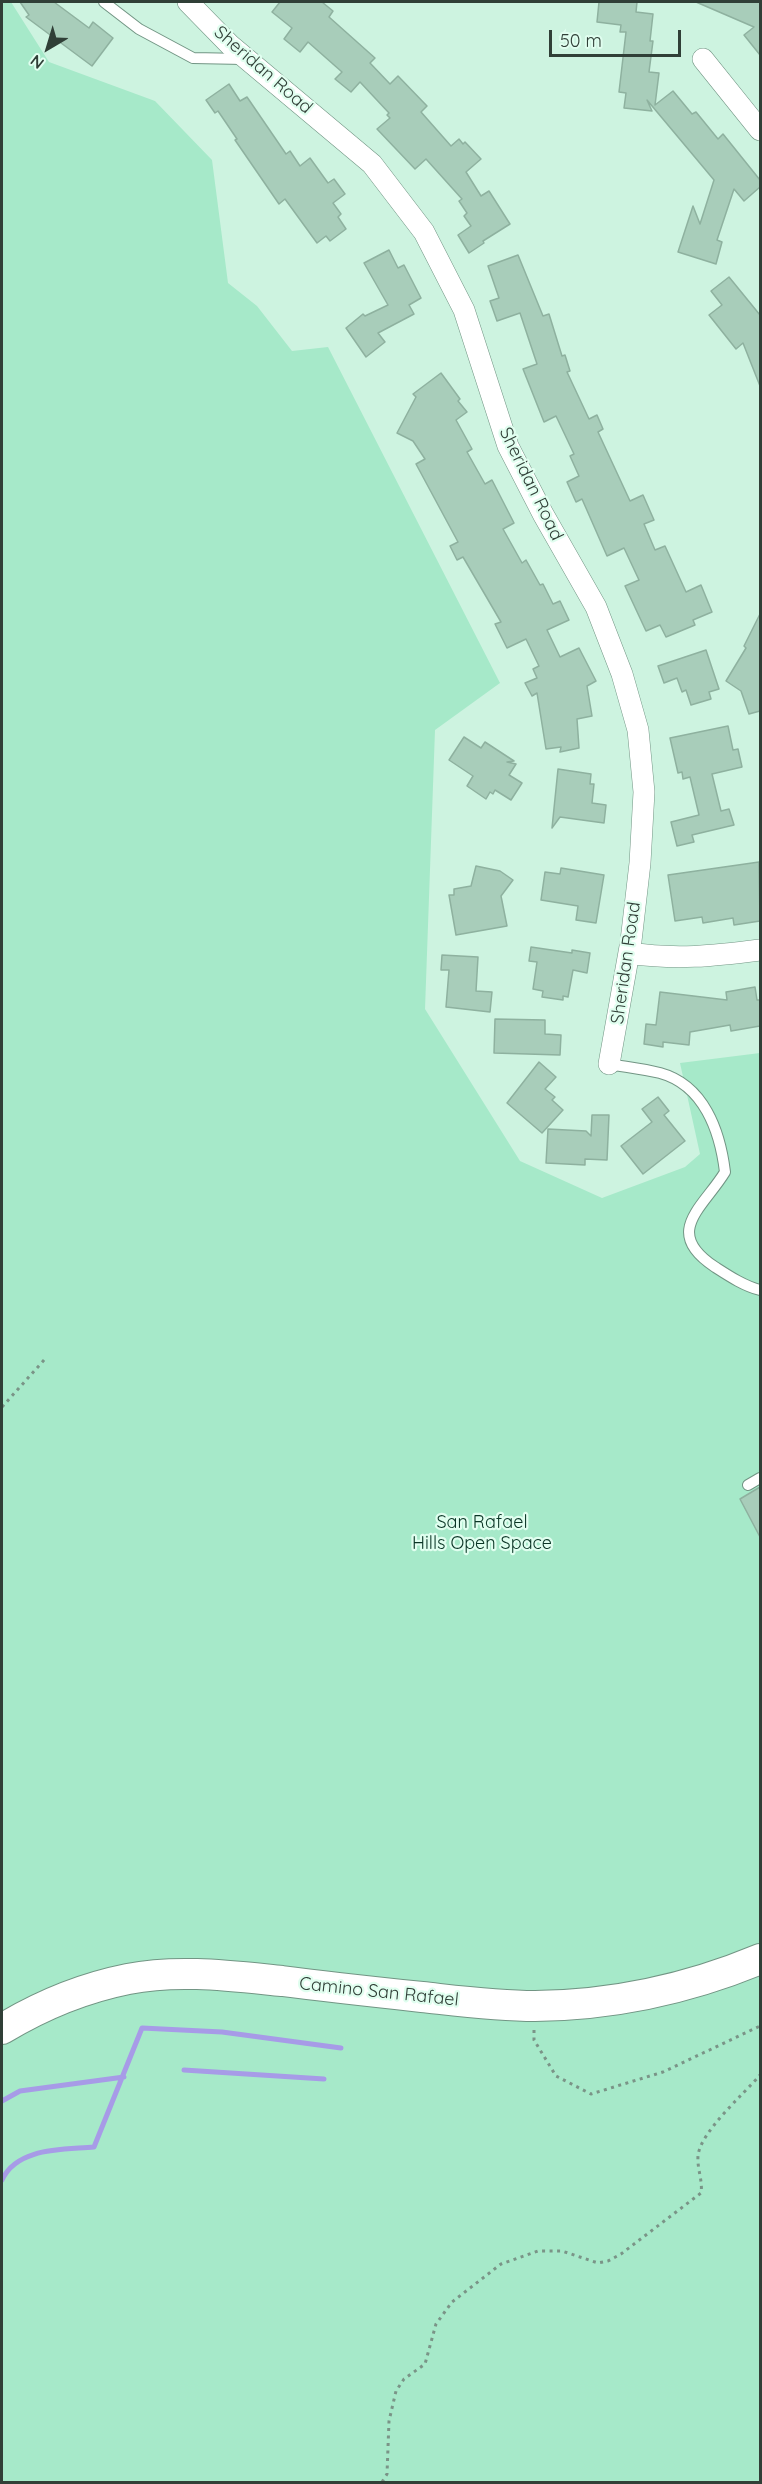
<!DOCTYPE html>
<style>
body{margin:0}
#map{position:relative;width:762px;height:2484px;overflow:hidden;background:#cdf3e0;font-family:Quicksand,sans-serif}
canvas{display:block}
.frame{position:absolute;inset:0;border:3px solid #303f37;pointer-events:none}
.north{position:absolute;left:18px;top:18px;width:60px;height:60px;-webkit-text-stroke:4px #e0feef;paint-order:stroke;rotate:218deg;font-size:16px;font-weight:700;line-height:24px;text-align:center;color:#303f37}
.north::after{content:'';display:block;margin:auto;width:21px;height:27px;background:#303f37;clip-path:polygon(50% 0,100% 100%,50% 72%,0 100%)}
.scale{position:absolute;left:549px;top:30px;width:132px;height:27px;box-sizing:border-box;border:3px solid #303f37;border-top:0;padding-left:8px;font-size:18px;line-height:21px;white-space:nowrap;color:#303f37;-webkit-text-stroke:4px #e0feef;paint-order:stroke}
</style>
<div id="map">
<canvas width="762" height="2484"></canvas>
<div class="frame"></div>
<div class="north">N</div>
<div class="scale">50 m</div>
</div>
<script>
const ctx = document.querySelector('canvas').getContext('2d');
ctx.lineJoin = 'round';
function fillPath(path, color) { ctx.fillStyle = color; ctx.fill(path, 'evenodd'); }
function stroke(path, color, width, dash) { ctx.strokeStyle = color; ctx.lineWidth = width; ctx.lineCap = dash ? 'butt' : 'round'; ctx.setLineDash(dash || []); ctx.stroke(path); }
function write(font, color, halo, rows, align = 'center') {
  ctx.font = font + ' Quicksand,sans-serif'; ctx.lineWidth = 4.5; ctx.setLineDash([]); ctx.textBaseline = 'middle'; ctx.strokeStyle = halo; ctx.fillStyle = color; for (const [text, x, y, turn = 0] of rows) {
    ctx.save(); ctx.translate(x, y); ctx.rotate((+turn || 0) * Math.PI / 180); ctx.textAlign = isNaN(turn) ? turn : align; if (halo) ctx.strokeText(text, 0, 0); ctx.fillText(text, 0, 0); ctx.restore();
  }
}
const green = new Path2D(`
 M2 2H11L49 62 155 101 212 160 228 283 257 306 292 351 328 347 500 683 435 730 425 1009 520 1161 602 1198 685 1167 700 1154 680 1063 760 1053V2482H2Z`);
const stream = new Path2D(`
 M184 2070 324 2079
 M2 2101 20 2091 124 2077
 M2 2180C17 2147 63 2150 94 2147L142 2028 222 2032 341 2048`);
const building = new Path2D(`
 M20 2H54L89 28 93 22 113 38 92 66 26 17 29 15Z
 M280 2H322L333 11 329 17 375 58 370 63 390 84 398 76 427 106 421 112 451 146 459 139 463 144 465 142 481 159 466 172 481 196 489 191 510 224 483 241 484 243 469 253 458 235 471 226 464 216 467 213 459 201 462 199 426 159 415 169 377 129 390 118 387 115 389 113 360 82 351 92 335 79 342 72 308 42 300 52 284 39 292 28 272 12Z
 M599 2H637L636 12 653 14 650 41H653L649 72 659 73 655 105 673 91 692 114 696 112 718 139 723 134 760 180V187L744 201 734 189 717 240 722 242 716 264 678 252 693 206 700 224 714 180 647 100 652 111 624 108 626 93 619 92 626 32H620L621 25 597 22Z
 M696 2H760V55L744 35 754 27Z
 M229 84 240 101 247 97 286 154 290 151 300 166 310 158 328 183 334 179 345 194 333 203 341 214 338 217 346 229 330 241 326 236 317 243 285 199 279 204 235 140 237 139 218 111 215 113 206 100Z
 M389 250 398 268 404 265 421 298 409 305 414 314 378 333 385 342 366 357 346 328 363 314 365 316 388 305 364 263Z
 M518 255 543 316 549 314 562 356 565 355 570 371 567 372 589 419 597 415 603 429 598 432 630 501 643 495 654 520 644 524 655 550 665 546 686 592 701 585 712 612 693 620 695 625 666 637 660 625 646 631 625 586 639 580 624 548 607 556 582 499 576 502 567 482 579 476 570 456 574 454 556 416 544 422 523 369 537 364 520 313 497 321 490 301 499 298 488 266Z
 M729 277 760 315V386L743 343 736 349 709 315 722 305 711 291Z
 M441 373 460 399 458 401 467 412 456 420 472 449 467 452 485 484 492 480 514 523 503 529 522 563 526 560 540 585 543 584 553 604 560 601 569 620 547 630 560 657 579 648 596 681 587 686 592 716 577 719 579 748 560 752 561 747 546 749 537 693 532 696 525 683 537 678 533 669 539 666 526 639 507 648 495 624 501 622 463 557 457 560 450 546 458 542 416 464 425 459 413 441 397 433 416 397 413 394Z
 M760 614V711L749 714 741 691 726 681 746 648 744 646Z
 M706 650 719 689 709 692 711 699 691 705 686 690 682 692 677 678 664 683 658 666Z
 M728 726 733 750 738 749 742 767 712 774 721 811 729 809 734 825 692 835 694 842 677 846 671 822 699 815 690 777 683 779 682 772 678 773 670 738Z
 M464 737 481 748 485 742 514 761 507 762 516 764 509 775 522 783 511 800 495 790 493 794 490 792 486 799 467 786 473 776 449 760Z
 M558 769 591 774 590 784H594L592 803 606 805 604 823 560 817 552 828Z
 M759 862 760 921 734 925 733 918 703 923 702 917 675 921 668 875Z
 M476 866 500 871 513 880 501 896 507 926 456 935 449 895H454V889L471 886Z
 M561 868 604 875 596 923 576 920 578 906 541 900 545 872 560 874Z
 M531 947 572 953V950L590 953 587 973 573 970 568 997 563 996V1000L542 997 543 991 533 989 537 962 529 961Z
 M442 955 478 957 476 991 492 992 490 1012 446 1007 449 970H441Z
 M755 987 757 1000H760V1026L731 1031 730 1025 690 1032 689 1045 663 1042V1047L644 1044 646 1024 656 1025 660 992 727 1000 726 992Z
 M495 1019 545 1020V1034L561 1035 560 1055 494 1053Z
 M539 1062 556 1077 545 1089 555 1097 552 1100 563 1110 542 1133 507 1103Z
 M658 1097 669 1111 664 1115 685 1141 643 1174 621 1146 652 1122 642 1109Z
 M592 1115H609L607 1160 585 1159V1165L546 1163 548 1129 586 1131 591 1136Z
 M760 1487V1537L740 1499Z`);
const path = new Path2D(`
 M2 1407 45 1359
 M534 2030V2040L556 2076 591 2094 663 2072 760 2026
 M382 2482 387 2474 389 2421 396 2391 404 2379 425 2364 436 2324 452 2302 501 2264 538 2251H562L598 2263 608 2261 621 2254 701 2193C703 2181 697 2169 698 2156 700 2132 744 2094 760 2075`);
const lane = new Path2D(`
 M104 2 139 29 193 58 244 59
 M609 1064C626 1067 643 1069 660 1073 704 1085 720 1131 725 1172 703 1208 662 1232 715 1267 729 1276 744 1286 760 1290
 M748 1485 760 1478`);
const street = new Path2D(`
 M188 2 230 45 372 164 424 232 464 310 508 446 543 514 596 607 622 674 638 730 644 792 640 863 631 941 609 1064
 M703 59 760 130
 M629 953C676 960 713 956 760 950`);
const secondary = new Path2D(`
 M2 2029C40 2006 83 1988 128 1979 178 1969 231 1976 282 1981 328 1987 375 1992 422 1997 459 2001 497 2006 535 2006 614 2005 688 1989 760 1959`);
const streetNames = [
 ["Sheridan Road",263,70,41],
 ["Sheridan Road",531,484,64],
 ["Sheridan Road",626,963,-82],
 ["Camino San Rafael",379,1992,6]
];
const parkNames = [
 ["San Rafael",482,1523],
 ["Hills Open Space",482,1544]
];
fillPath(green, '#a6e9c9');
stroke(stream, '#a79be7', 5);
fillPath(building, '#a8cdba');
stroke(building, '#8eb19f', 1.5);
stroke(lane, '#729584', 12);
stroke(street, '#729584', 22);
stroke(secondary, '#729584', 32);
stroke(path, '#7a9487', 3, [3, 4.5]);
stroke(lane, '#fff', 10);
stroke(street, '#fff', 21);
stroke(secondary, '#fff', 30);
write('18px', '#303f37', '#e0feef', streetNames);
write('18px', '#0a3525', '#e0feef', parkNames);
</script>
